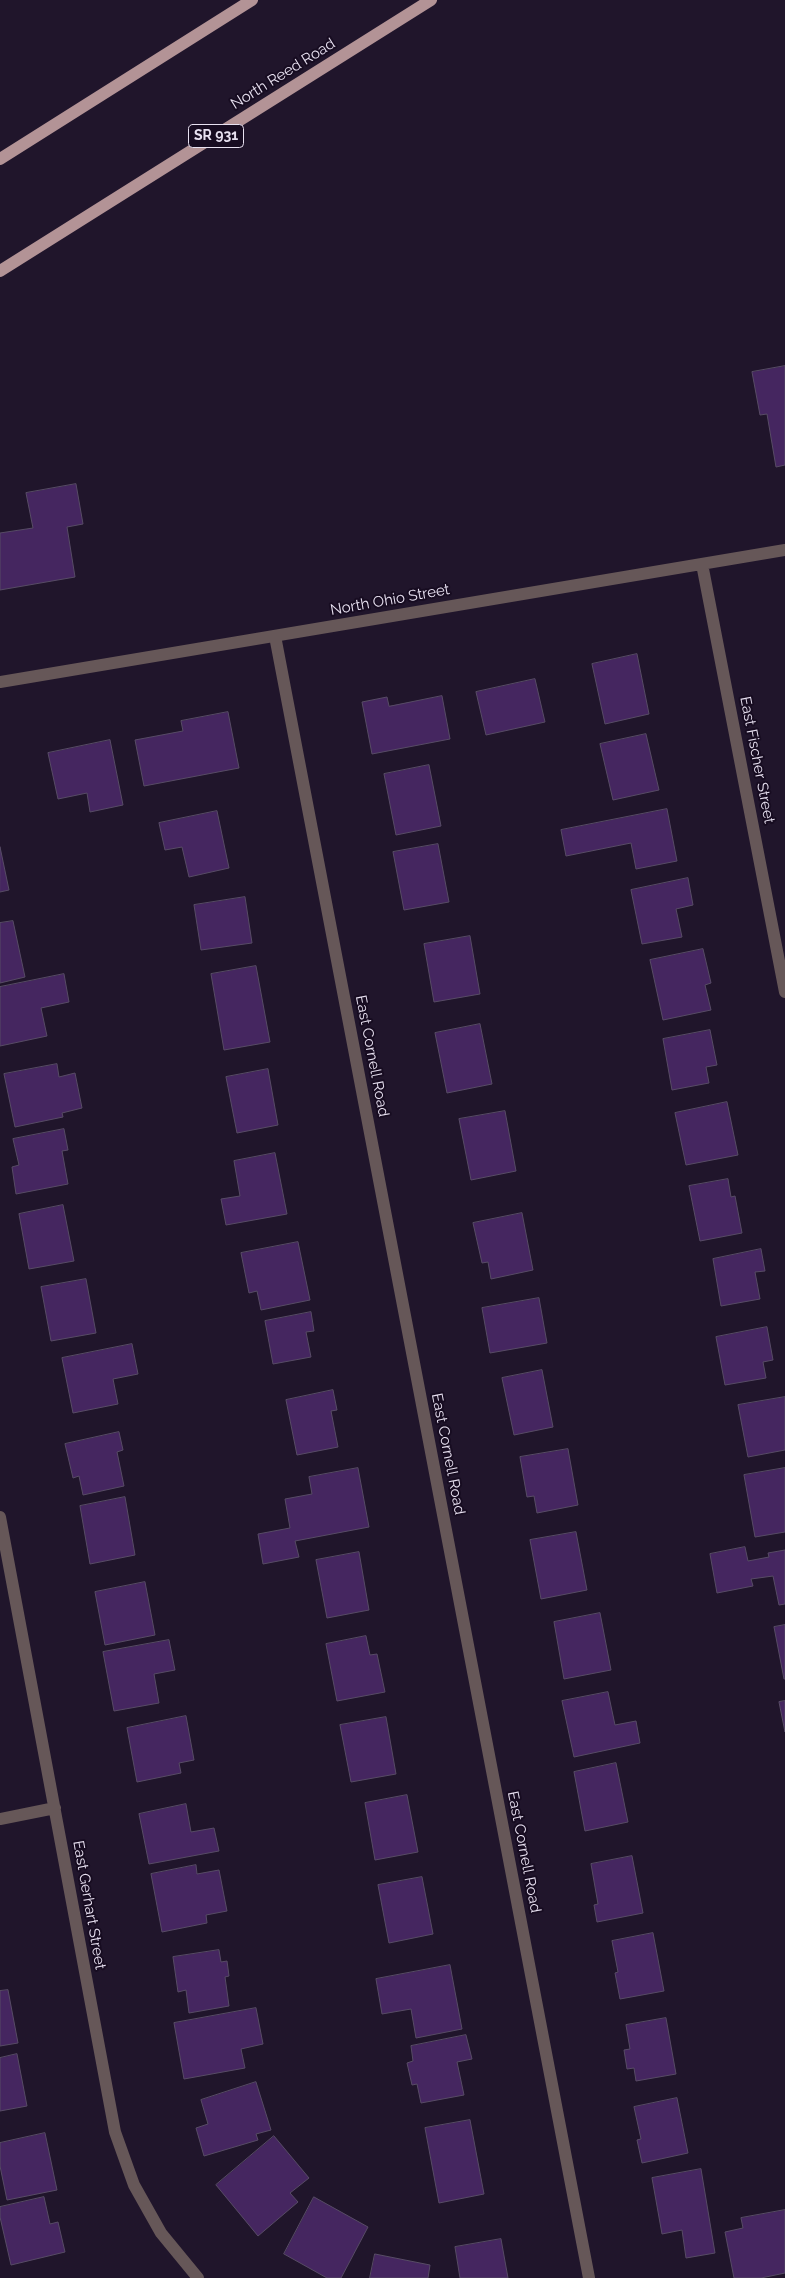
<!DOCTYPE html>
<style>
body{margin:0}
canvas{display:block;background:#20152b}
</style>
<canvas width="785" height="2278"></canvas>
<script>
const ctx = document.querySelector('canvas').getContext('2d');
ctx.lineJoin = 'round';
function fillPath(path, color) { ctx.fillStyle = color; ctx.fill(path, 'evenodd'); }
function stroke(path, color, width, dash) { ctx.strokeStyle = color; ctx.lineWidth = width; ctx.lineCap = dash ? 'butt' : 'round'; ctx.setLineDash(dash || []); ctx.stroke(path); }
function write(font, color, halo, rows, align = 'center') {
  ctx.font = font + ' Raleway,sans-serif'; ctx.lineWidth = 4; ctx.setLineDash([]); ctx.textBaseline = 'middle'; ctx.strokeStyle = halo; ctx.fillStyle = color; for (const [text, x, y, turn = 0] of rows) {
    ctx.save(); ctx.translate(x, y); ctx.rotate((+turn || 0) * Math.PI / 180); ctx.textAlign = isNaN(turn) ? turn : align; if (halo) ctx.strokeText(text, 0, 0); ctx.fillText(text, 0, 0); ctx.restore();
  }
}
const building = new Path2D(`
 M785 366V465L776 467 767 414 760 415 752 372Z
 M76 484 83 524 67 527 75 577 0 590V533L33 528 26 493Z
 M637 654 649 714 605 724 592 664Z
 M535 679 545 722 486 735 476 692Z
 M442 696 450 739 372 754 362 702 387 697 389 706Z
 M228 712 239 768 144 786 135 740 183 731 181 721Z
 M646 734 659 790 613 800 600 744Z
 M110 740 123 805 90 812 87 793 58 799 48 753Z
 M429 765 441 826 396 835 384 774Z
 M667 809 677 861 636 869 631 843 566 856 561 830Z
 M217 811 229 868 189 877 182 847 165 850 159 823Z
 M438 844 449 902 404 910 393 852Z
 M0 847 9 890 0 892Z
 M688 878 693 905 676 909 682 937 642 944 631 890Z
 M245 897 252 943 201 950 194 905Z
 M13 921 25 977 0 983V923Z
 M470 936 480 994 434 1002 424 944Z
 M703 949 711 983 705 985 711 1010 663 1020 650 960Z
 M256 966 270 1042 224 1050 211 974Z
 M64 974 69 1002 41 1008 47 1036 0 1046V987Z
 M480 1024 492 1084 447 1093 435 1033Z
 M710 1030 717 1065 706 1067 709 1083 672 1090 663 1039Z
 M57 1064 59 1077 75 1073 82 1108 62 1113 63 1117 15 1127 4 1074Z
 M268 1069 278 1125 237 1133 226 1077Z
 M727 1102 738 1155 686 1165 675 1113Z
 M505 1111 516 1171 471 1180 459 1119Z
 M64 1129 68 1150 62 1151 68 1184 16 1194 12 1167 19 1165 13 1139Z
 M275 1153 287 1214 226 1225 221 1199 240 1196 234 1161Z
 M728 1179 731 1197 735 1196 742 1233 700 1241 689 1186Z
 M63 1205 74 1261 29 1269 19 1214Z
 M522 1213 533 1270 491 1279 488 1262 482 1263 473 1223Z
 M298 1242 310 1300 261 1310 257 1291 249 1293 241 1253Z
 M761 1249 765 1271 755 1272 760 1299 721 1306 713 1259Z
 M86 1279 96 1333 51 1341 41 1287Z
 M539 1298 547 1343 490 1353 482 1308Z
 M311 1312 314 1331 306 1332 311 1357 273 1364 265 1321Z
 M767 1327 773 1360 763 1362 766 1378 725 1385 716 1337Z
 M132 1344 138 1374 113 1379 118 1404 73 1413 62 1358Z
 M542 1370 553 1427 514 1435 502 1378Z
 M333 1390 337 1410 331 1411 338 1447 297 1455 286 1400Z
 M785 1397V1450L748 1457 738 1405Z
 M119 1432 123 1450 117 1452 124 1486 83 1495 79 1476 73 1478 65 1444Z
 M568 1449 578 1505 537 1513 534 1496 527 1497 520 1457Z
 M358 1468 369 1527 295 1541 299 1557 263 1564 258 1534 290 1528 285 1499 312 1494 309 1477Z
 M785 1468V1532L755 1537 744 1475Z
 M125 1497 135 1555 90 1564 80 1506Z
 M576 1532 587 1590 541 1599 530 1540Z
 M745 1547 748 1561 769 1557 768 1553 785 1550V1604L779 1605 773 1576 751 1579 753 1586 717 1593 710 1554Z
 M359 1552 369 1610 327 1618 316 1560Z
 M145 1582 155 1635 105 1645 95 1592Z
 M600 1613 611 1670 564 1679 554 1622Z
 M785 1625V1679H784L774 1627Z
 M366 1636 370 1655 377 1654 385 1692 337 1701 326 1644Z
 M169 1640 175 1670 154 1674 159 1703 114 1711 103 1652Z
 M608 1692 615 1725 636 1721 640 1743 574 1757 562 1701Z
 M785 1701V1732L779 1702Z
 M186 1716 194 1760 179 1763 181 1773 137 1782 127 1728Z
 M386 1717 396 1774 351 1782 340 1725Z
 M616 1763 628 1822 585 1831 574 1772Z
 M407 1795 418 1852 375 1860 365 1803Z
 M186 1804 191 1832 214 1828 219 1851 149 1864 139 1814Z
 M632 1856 643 1913 597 1922 594 1905 598 1904 591 1864Z
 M196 1865 197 1874 219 1870 227 1911 206 1915 207 1923 162 1932 151 1874Z
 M422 1877 433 1934 389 1943 378 1885Z
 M653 1933 664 1991 620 1999 615 1973 618 1972 612 1941Z
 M219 1950 221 1962 227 1961 229 1976 225 1977 229 2006 189 2013 186 1990 178 1992 173 1957Z
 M450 1965 462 2029 416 2038 411 2009 382 2014 376 1979Z
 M8 1990 18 2043 0 2046V1991Z
 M256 2008 263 2044 241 2049 245 2068 184 2079 174 2023Z
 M666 2018 676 2074 636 2081 634 2068 627 2069 624 2050 630 2049 626 2025Z
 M466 2035 472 2059 457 2062 464 2095 421 2103 417 2084 412 2085 407 2063 413 2061 411 2046Z
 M17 2054 27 2106 0 2111V2058Z
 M256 2082 271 2130 256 2134 258 2140 204 2156 196 2128 208 2124 201 2100Z
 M677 2098 688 2153 642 2163 637 2140 641 2139 634 2107Z
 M470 2120 484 2194 439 2203 425 2128Z
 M45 2133 57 2190 7 2200 0 2166V2143Z
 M274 2136 309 2178 290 2193 298 2202 258 2236 216 2185Z
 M701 2169 715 2253 686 2258 682 2230 662 2234 652 2178Z
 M44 2197 50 2224 58 2222 65 2252 11 2265 0 2217V2207Z
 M314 2197 368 2227 341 2278H327L284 2254Z
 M785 2210V2273L761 2278H734L725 2232 743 2228 741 2218Z
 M501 2239 508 2278H460L455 2247Z
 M375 2254 430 2265 428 2278H370Z`);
const minor = new Path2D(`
 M702 564 785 992
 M275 636 589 2278
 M0 682 785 550
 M0 1517 115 2132 134 2185 161 2233 198 2278
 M0 1819 55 1808`);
const major = new Path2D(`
 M0 159 252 0
 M0 271 431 0`);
const shields = [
 [216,136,55]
];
const shieldNames = [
 ["SR 931",216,136]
];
const streetNames = [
 ["North Reed Road",283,74,-32],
 ["North Ohio Street",390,600,-10],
 ["East Fischer Street",757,760,79],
 ["East Cornell Road",372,1056,79],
 ["East Cornell Road",448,1454,79],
 ["East Cornell Road",524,1852,79],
 ["East Gerhart Street",89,1905,80]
];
fillPath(building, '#452660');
stroke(building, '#574b65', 1);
stroke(minor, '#665758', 12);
stroke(major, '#b39396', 12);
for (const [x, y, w] of shields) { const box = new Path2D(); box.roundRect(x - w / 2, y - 11.5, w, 23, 4); ctx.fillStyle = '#170c21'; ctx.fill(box); stroke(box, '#e8e1f1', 1); }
write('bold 14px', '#e8e1f1', null, shieldNames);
write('15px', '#e8e1f1', '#170c21', streetNames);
</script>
